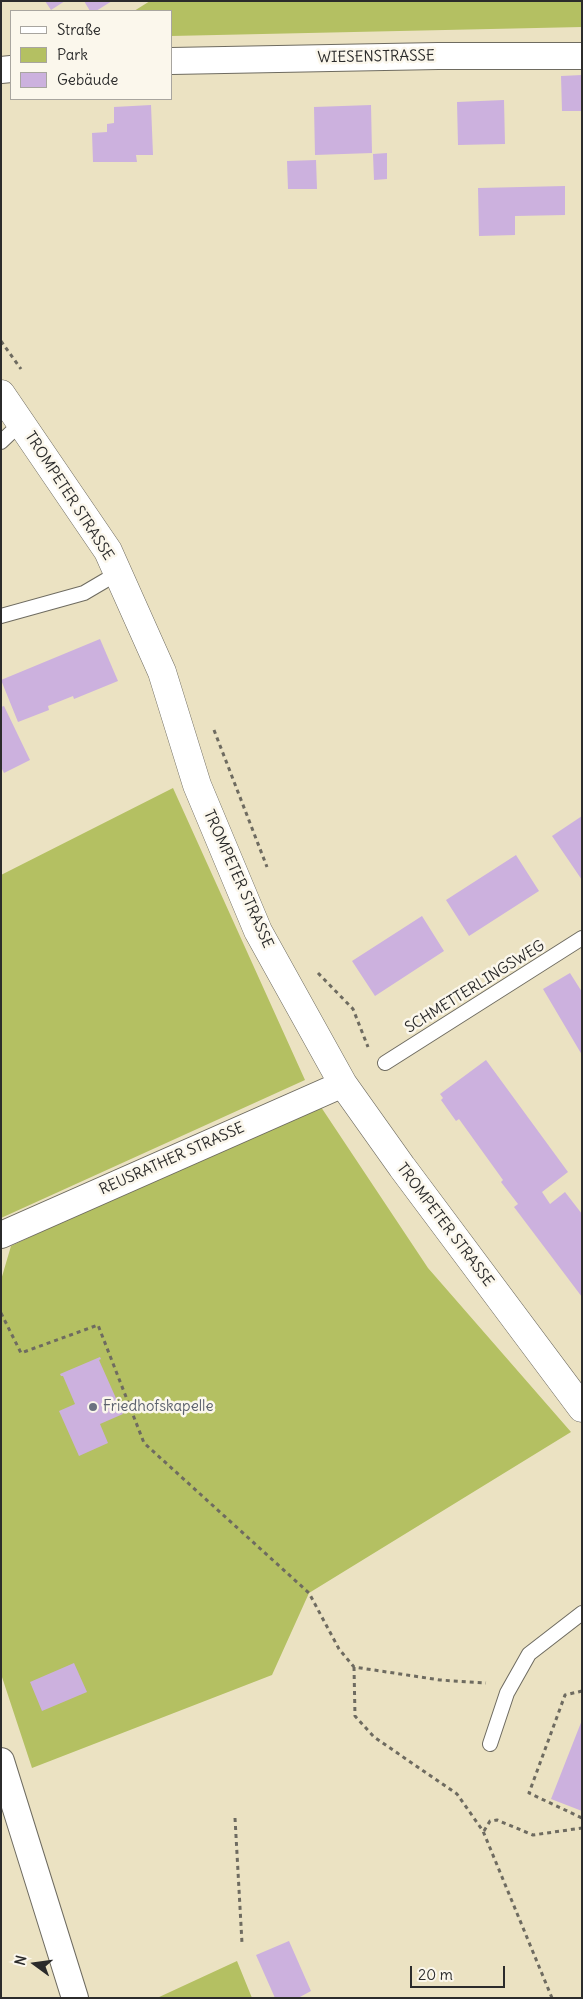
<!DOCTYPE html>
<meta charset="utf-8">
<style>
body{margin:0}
#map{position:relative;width:583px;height:1999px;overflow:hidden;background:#ebe2c2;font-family:Delius,sans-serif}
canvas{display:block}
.frame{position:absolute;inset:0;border:2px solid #2b2b2b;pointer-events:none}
.legend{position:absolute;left:10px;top:10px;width:162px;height:90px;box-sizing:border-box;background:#fbf7ec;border:1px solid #a8a59f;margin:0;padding:6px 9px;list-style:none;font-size:15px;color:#2b2b2b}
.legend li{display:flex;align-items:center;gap:10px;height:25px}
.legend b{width:25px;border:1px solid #a8a59f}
.north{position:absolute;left:10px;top:1939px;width:50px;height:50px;-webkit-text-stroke:4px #fbf7ec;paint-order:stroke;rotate:284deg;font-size:14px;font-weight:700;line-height:20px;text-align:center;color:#2b2b2b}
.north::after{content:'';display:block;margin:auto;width:18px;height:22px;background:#2b2b2b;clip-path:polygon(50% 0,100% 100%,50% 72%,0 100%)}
.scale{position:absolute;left:410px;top:1966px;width:95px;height:22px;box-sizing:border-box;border:2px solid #2b2b2b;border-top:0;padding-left:6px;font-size:15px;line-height:18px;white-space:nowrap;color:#2b2b2b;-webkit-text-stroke:4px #fbf7ec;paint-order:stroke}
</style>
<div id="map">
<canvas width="583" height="1999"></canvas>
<div class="frame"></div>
<ul class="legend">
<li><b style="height:6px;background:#fff"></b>Straße</li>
<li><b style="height:14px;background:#b4c062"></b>Park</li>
<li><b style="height:14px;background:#ccb1de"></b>Gebäude</li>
</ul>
<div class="north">N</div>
<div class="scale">20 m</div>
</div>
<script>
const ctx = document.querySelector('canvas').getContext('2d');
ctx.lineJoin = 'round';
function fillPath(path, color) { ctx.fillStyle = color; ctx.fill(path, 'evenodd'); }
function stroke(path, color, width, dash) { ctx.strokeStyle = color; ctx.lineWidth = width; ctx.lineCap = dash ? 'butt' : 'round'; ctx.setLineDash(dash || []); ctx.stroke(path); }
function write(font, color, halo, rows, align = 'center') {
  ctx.font = font + ' Delius,sans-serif'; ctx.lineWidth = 5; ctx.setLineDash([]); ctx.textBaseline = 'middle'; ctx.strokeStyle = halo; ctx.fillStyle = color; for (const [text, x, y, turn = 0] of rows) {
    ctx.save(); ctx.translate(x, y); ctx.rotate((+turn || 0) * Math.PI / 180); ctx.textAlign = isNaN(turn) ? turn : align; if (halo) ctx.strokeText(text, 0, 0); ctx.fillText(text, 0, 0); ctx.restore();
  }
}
const green = new Path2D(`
 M150 1H582V27L171 36V11H134Z
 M173 788 305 1080 1 1218V875Z
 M317 1101 428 1268 571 1432 309 1593 272 1675 32 1768 1 1674V1280L11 1246Z
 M237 1961 252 1998H157Z`);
const building = new Path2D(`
 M45 1H65L51 10Z
 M84 1H112L96 11H90Z
 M582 75V111H562L561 76Z
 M504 100 505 144 458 145 457 102Z
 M151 105 153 155H136L137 162H93L92 133 107 132V124L114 123V107Z
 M371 105 372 153 315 155 314 107Z
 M387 153V179L374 180 373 154Z
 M316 160 317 189H288L287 161Z
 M565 186V215L515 216V235L479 236 478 188Z
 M100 639 118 681 74 699 73 696 48 706 49 710 18 722 1 680Z
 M4 706 30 760 4 773 1 767V707Z
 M582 816V880L552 836Z
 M516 855 539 891 469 936 446 900Z
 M422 916 444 951 375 996 352 961Z
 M570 973 582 992V1055L543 989Z
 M486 1060 568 1172 542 1192 550 1204 565 1192 582 1214V1297L514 1207 518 1204 501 1182 503 1180 459 1119 456 1121 441 1100 443 1098 440 1094Z
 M100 1357 101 1359 99 1360 123 1414 100 1424 108 1443 79 1456 59 1411 75 1404 63 1376H61L60 1374Z
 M74 1663 87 1692 42 1711 30 1682Z
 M582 1720V1811L551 1799Z
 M289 1941 311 1991 298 1998H275L256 1955Z`);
const path = new Path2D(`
 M1 341 21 369
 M214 730 267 867
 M318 973 353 1009 368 1047
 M1 1313 21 1353 98 1325 144 1443 309 1593 339 1649 354 1667 440 1680 486 1683
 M354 1667 355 1716 374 1737 457 1794 483 1831 552 1998
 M582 1691 565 1695 529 1793 582 1818
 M235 1818 242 1943
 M484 1831 490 1821 497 1820 533 1835 582 1828`);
const service = new Path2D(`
 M1 442 21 423
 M1 616 84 593 118 573
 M385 1063 582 938
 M490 1744 507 1693 529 1654 582 1613`);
const minor = new Path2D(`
 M171 61 438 56H582
 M1 70 11 69
 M1 1235 343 1084
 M1 1761 75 1998`);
const secondary = new Path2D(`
 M1 394 108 551 162 672 197 785 258 931 343 1084 402 1167 582 1408`);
const markers = [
 [93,1407,5,"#6b7280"]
];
const streetNames = [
 ["WIESENSTRASSE",376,57,-1],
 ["TROMPETER STRASSE",69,496,57],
 ["TROMPETER STRASSE",238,879,66],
 ["SCHMETTERLINGSWEG",475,987,-32],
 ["REUSRATHER STRASSE",172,1159,-24],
 ["TROMPETER STRASSE",445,1225,53]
];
const worshipNames = [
 ["Friedhofskapelle",103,1407]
];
fillPath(green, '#b4c062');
fillPath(building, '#ccb1de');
stroke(service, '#6e6b60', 16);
stroke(minor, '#6e6b60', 28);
stroke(secondary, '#6e6b60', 29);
stroke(path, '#6e6b60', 3, [4, 4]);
stroke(service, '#fff', 14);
stroke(minor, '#fff', 26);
stroke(secondary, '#fff', 28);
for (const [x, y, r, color] of markers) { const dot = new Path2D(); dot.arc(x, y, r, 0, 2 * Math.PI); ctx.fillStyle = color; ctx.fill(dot); stroke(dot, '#fbf7ec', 2); }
write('15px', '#2b2b2b', '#fbf7ec', streetNames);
write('15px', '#5b616d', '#fbf7ec', worshipNames, 'left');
</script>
